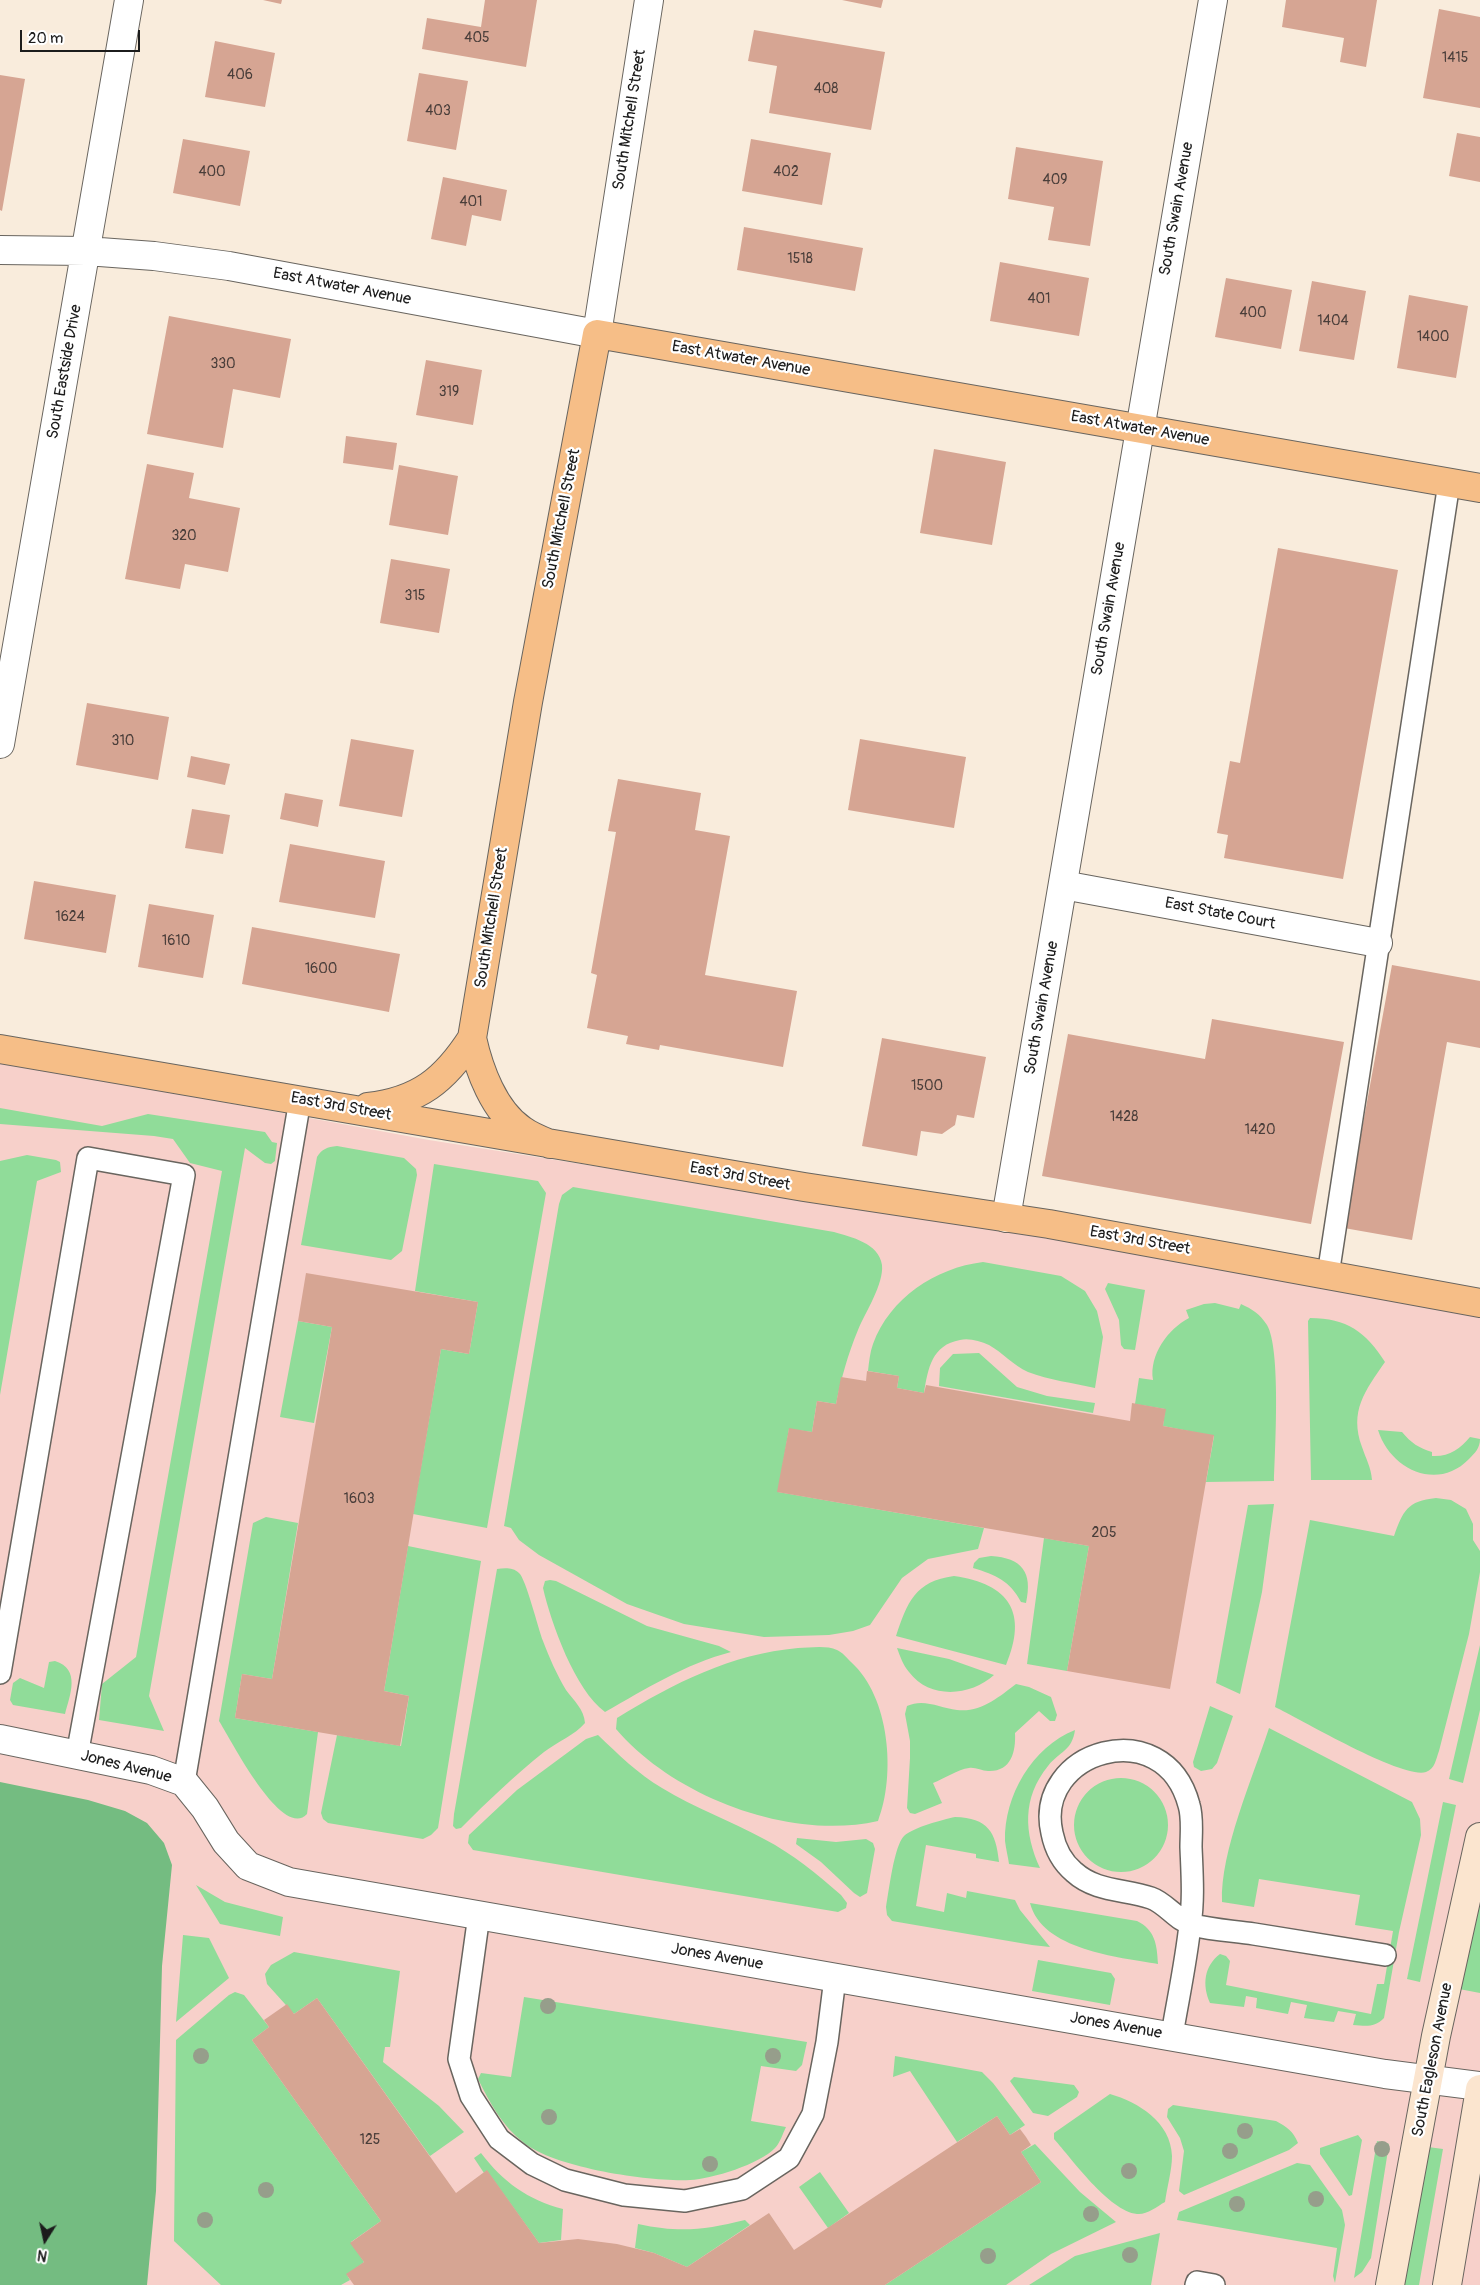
<!DOCTYPE html>
<style>
body{margin:0}
#map{position:relative;width:1480px;height:2285px;overflow:hidden;background:#f9ecdc;font-family:Pangolin,sans-serif}
canvas{display:block}
.north{position:absolute;left:20px;top:2215px;width:50px;height:50px;-webkit-text-stroke:4px #fff;paint-order:stroke;rotate:190deg;font-size:14px;font-weight:700;line-height:20px;text-align:center;color:#1c1c1c}
.north::after{content:'';display:block;margin:auto;width:18px;height:22px;background:#1c1c1c;clip-path:polygon(50% 0,100% 100%,50% 72%,0 100%)}
.scale{position:absolute;left:20px;top:30px;width:120px;height:22px;box-sizing:border-box;border:2px solid #1c1c1c;border-top:0;padding-left:6px;font-size:15px;line-height:18px;white-space:nowrap;color:#1c1c1c;-webkit-text-stroke:4px #fff;paint-order:stroke}
</style>
<div id="map">
<canvas width="1480" height="2285"></canvas>
<div class="north">N</div>
<div class="scale">20 m</div>
</div>
<script>
const ctx = document.querySelector('canvas').getContext('2d');
ctx.lineJoin = 'round';
function fillPath(path, color) { ctx.fillStyle = color; ctx.fill(path, 'evenodd'); }
function stroke(path, color, width, dash) { ctx.strokeStyle = color; ctx.lineWidth = width; ctx.lineCap = dash ? 'butt' : 'round'; ctx.setLineDash(dash || []); ctx.stroke(path); }
function write(font, color, halo, rows, align = 'center') {
  ctx.font = font + ' Pangolin,sans-serif'; ctx.lineWidth = 4.5; ctx.setLineDash([]); ctx.textBaseline = 'middle'; ctx.strokeStyle = halo; ctx.fillStyle = color; for (const [text, x, y, turn = 0] of rows) {
    ctx.save(); ctx.translate(x, y); ctx.rotate((+turn || 0) * Math.PI / 180); ctx.textAlign = isNaN(turn) ? turn : align; if (halo) ctx.strokeText(text, 0, 0); ctx.fillText(text, 0, 0); ctx.restore();
  }
}
const built = new Path2D(`
 M0 1061 429 1140 1480 1306V2285H0Z`);
const green = new Path2D(`
 M0 1108 102 1126 148 1114 265 1132 272 1142 277 1143 275 1161 271 1164 265 1163 245 1148 149 1696 164 1731 99 1720 102 1684 136 1657 222 1171 190 1163 173 1139 154 1136 0 1124Z
 M337 1146 404 1158 416 1169 417 1175 402 1251 391 1260 301 1245 317 1157C322 1149 327 1147 337 1146Z
 M27 1155 56 1160 60 1162 61 1172 37 1181 0 1395V1161Z
 M434 1164 538 1181 546 1193 487 1528 413 1514 441 1349 469 1354 478 1302 415 1291Z
 M573 1187 834 1232C851 1237 879 1243 882 1265 884 1284 865 1313 858 1330 848 1354 841 1379 836 1404L817 1401 812 1432 789 1429 778 1492 984 1528 978 1549 928 1559 902 1578 870 1625 853 1631 829 1635 764 1637 684 1624 627 1604 539 1555 519 1540 511 1528 504 1526 559 1204 562 1195Z
 M983 1262 1061 1276 1085 1291 1097 1311 1103 1337 1095 1388C1073 1383 1049 1380 1028 1372 1013 1365 1003 1353 989 1345 980 1341 969 1338 960 1340 932 1345 928 1368 924 1393L897 1388 899 1376 868 1371C869 1362 870 1352 873 1344 890 1298 935 1268 983 1262Z
 M1108 1283 1145 1290 1135 1350 1124 1349 1121 1345 1119 1320 1105 1289Z
 M1215 1303 1239 1309 1241 1304C1252 1309 1260 1314 1267 1325 1281 1349 1275 1449 1274 1481L1206 1482 1214 1436 1163 1426 1165 1409 1135 1404 1139 1378 1153 1380C1149 1355 1168 1329 1189 1318L1186 1310 1204 1304Z
 M1310 1318C1347 1318 1366 1332 1385 1362 1365 1391 1349 1411 1362 1447 1366 1459 1371 1467 1372 1480H1311L1308 1321Z
 M298 1321 332 1327 314 1423 280 1417Z
 M979 1353 1017 1387 1047 1396 1095 1403 1093 1413 939 1386 940 1368 953 1354Z
 M1378 1430 1402 1432C1411 1443 1419 1448 1432 1452V1456C1449 1457 1460 1449 1470 1437L1480 1439C1480 1448 1475 1453 1469 1459 1437 1492 1390 1469 1378 1430Z
 M1436 1498 1451 1500 1466 1509 1473 1524V1540L1480 1551V1572L1469 1634 1439 1751C1436 1759 1435 1769 1426 1772 1404 1780 1300 1719 1275 1707L1310 1520 1394 1536C1403 1511 1407 1501 1436 1498Z
 M1274 1504 1262 1592 1240 1694 1216 1683 1248 1505Z
 M266 1517 298 1523 272 1679 242 1674 235 1718 318 1732 307 1814C282 1841 230 1738 219 1721L253 1523Z
 M1044 1538 1089 1546 1067 1671 1027 1664Z
 M408 1546 481 1561 438 1828 431 1835 423 1839 328 1823 323 1819 321 1813 337 1735 401 1746 409 1696 384 1691Z
 M991 1556C1022 1558 1033 1572 1026 1603L1021 1602C1010 1581 996 1575 973 1568L974 1563 979 1558Z
 M497 1569C504 1568 513 1567 519 1573 526 1579 538 1628 543 1641 549 1657 557 1675 566 1690 574 1701 584 1709 585 1723 575 1735 557 1742 544 1752 514 1776 488 1801 461 1828L456 1829 453 1826 454 1814Z
 M954 1576C1010 1584 1028 1613 1006 1665L896 1636C907 1603 915 1581 954 1576Z
 M550 1580 556 1581 647 1626 719 1646 731 1652C685 1664 646 1689 605 1712 575 1690 551 1623 543 1588L545 1581Z
 M1480 1645V1710L1463 1783 1449 1779Z
 M798 1648C809 1648 826 1645 837 1650 842 1652 847 1658 851 1662 890 1697 896 1775 878 1821 790 1841 674 1797 616 1729L617 1718C674 1683 731 1654 798 1648Z
 M897 1648 949 1659 994 1675C971 1696 930 1700 909 1672 903 1665 900 1656 897 1648Z
 M55 1661C81 1669 70 1695 65 1714L13 1705 10 1700 13 1683 20 1678 44 1688 49 1662Z
 M1016 1684 1029 1687 1051 1697 1057 1715 1055 1721H1050L1039 1711 1015 1733C1016 1752 1011 1772 988 1771 982 1771 975 1767 969 1768 958 1769 944 1779 933 1783L942 1803 915 1814 910 1813 907 1808 910 1758V1741L905 1714 907 1706C924 1698 940 1708 957 1710 980 1713 999 1697 1016 1684Z
 M1210 1706 1233 1716 1217 1763 1212 1769 1201 1771 1194 1767 1193 1762Z
 M1269 1728 1412 1802 1420 1819 1421 1835 1399 1932 1384 2018C1374 2028 1366 2026 1353 2025L1356 2014 1338 2011 1334 2022 1304 2018 1307 2005 1291 2002 1288 2014 1256 2008 1257 1998 1246 1996 1244 2007 1210 2003C1202 1985 1204 1966 1220 1954L1226 1956 1230 1961 1226 1985 1371 2014 1377 1984H1384L1393 1931 1355 1925 1360 1895 1259 1879 1254 1907 1222 1902C1220 1852 1253 1777 1269 1728Z
 M1075 1730C1072 1751 1060 1751 1048 1766 1022 1798 1024 1833 1040 1868L1009 1864C1008 1857 1006 1849 1005 1841 1004 1796 1032 1747 1075 1730Z
 M598 1735C618 1754 638 1774 662 1788 695 1808 731 1821 764 1839 793 1854 817 1874 841 1895L847 1903 846 1908 838 1912 473 1850 468 1843 469 1835 517 1790 586 1739Z
 M1074 1825a47 47 0 1 1 94 0a47 47 0 1 1-94 0Z
 M1443 1802 1456 1805 1420 1982 1407 1979Z
 M955 1817C988 1818 996 1832 999 1862L976 1858V1854L926 1845 916 1906 944 1912 947 1893 966 1898 967 1891 1015 1900 1020 1910 1050 1947 1032 1945 892 1921 887 1915 886 1907C889 1891 894 1846 904 1836 914 1827 942 1820 955 1817Z
 M797 1838 836 1842 866 1839 873 1843 875 1849 867 1893 860 1897 854 1893 821 1862 796 1844Z
 M1480 1877V1993L1459 1989Z
 M196 1885 225 1902 283 1917 280 1936 220 1924Z
 M1030 1903 1137 1921C1155 1930 1157 1944 1158 1964 1118 1957 1042 1950 1030 1903Z
 M183 1935 209 1938 229 1978 176 2022Z
 M294 1952 400 1971 390 2047H385L383 2062 439 2106 464 2132 430 2156 317 1998 294 2014 267 1984 265 1974 271 1965Z
 M1038 1960 1111 1973 1115 1979 1110 2005 1032 1991Z
 M235 1992 244 1995 269 2027 252 2040 381 2221 351 2242 364 2262 347 2275 350 2280 341 2285H221L174 2241 176 2040 229 1995Z
 M524 1997 807 2042 802 2065 796 2071 761 2066 751 2121 786 2127C783 2133 780 2143 775 2148 760 2164 712 2179 690 2180 650 2182 556 2168 524 2143 502 2126 490 2103 478 2079L481 2073 511 2077Z
 M895 2056 982 2072 993 2083 1025 2125 1010 2135 997 2116 957 2142 910 2071 893 2077Z
 M1014 2077 1074 2085 1079 2092 1077 2097 1048 2116 1033 2113 1012 2084 1010 2081Z
 M1110 2094C1138 2102 1171 2122 1172 2156 1172 2170 1167 2187 1165 2202 1156 2207 1147 2215 1137 2214 1109 2211 1072 2159 1054 2139V2133Z
 M1173 2105 1276 2121C1287 2127 1293 2131 1298 2143L1289 2150 1184 2195 1179 2191 1184 2151 1180 2138 1167 2117 1168 2109Z
 M1358 2135 1362 2140 1352 2195 1349 2196 1320 2154V2148Z
 M1377 2141 1389 2144 1371 2258 1362 2272 1354 2278Z
 M1035 2144 1080 2192 1116 2222 1051 2254 1006 2285H885L1041 2182 1021 2152Z
 M1428 2147 1443 2149 1419 2285H1404Z
 M481 2153C503 2182 528 2200 563 2209L561 2240 539 2243 487 2171 484 2173 474 2158Z
 M1297 2163 1310 2165 1342 2210 1345 2225 1335 2283 1333 2276 1337 2248 1177 2220 1179 2212Z
 M820 2172 849 2213 828 2228 799 2187Z
 M745 2220 750 2225 687 2267 654 2253 635 2248 638 2224C680 2233 704 2230 745 2220Z
 M1160 2233 1151 2285H1029L1075 2256Z`);
const forest = new Path2D(`
 M0 1782 88 1800 125 1811 147 1823 164 1843 172 1865 162 1966 156 2191 147 2285H0Z`);
const building = new Path2D(`
 M263 0H282L281 4Z
 M485 0H537L526 67 422 49 427 18 481 27Z
 M842 0H883L881 8Z
 M1286 0H1377L1366 67 1340 62 1344 38 1282 27Z
 M1439 9 1480 17V108L1423 98Z
 M754 30 885 52 871 130 769 113 777 66 748 61Z
 M215 41 275 53 265 107 205 97Z
 M419 73 468 81 456 150 407 141Z
 M0 75 25 79 2 211 0 210Z
 M1457 133 1480 137V182L1449 176Z
 M183 139 250 151 240 206 173 193Z
 M751 139 831 153 822 205 742 191Z
 M1016 147 1103 161 1090 246 1048 240 1054 207 1008 199Z
 M443 177 507 190 501 221 472 215 466 246 431 239Z
 M744 227 863 248 855 291 737 270Z
 M1000 262 1089 278 1079 336 990 321Z
 M1226 278 1292 290 1281 349 1215 337Z
 M1312 281 1366 291 1354 360 1299 351Z
 M1409 295 1468 306 1456 378 1397 368Z
 M169 316 291 339 280 398 233 389 223 448 147 434Z
 M426 360 482 370 473 425 416 415Z
 M346 436 397 443 393 470 343 463Z
 M934 449 1006 462 992 545 920 533Z
 M147 464 194 473 189 498 240 508 228 572 185 564 180 589 125 579Z
 M399 465 458 476 448 535 389 525Z
 M1278 548 1398 570 1343 879 1224 858 1228 835 1217 833 1230 761 1240 763Z
 M391 559 450 569 439 633 380 623Z
 M87 703 169 717 158 780 76 765Z
 M351 739 414 750 402 817 339 806Z
 M860 739 966 757 954 828 848 810Z
 M191 756 230 764 225 785 187 777Z
 M618 779 701 793 695 830 730 836 705 975 797 991 783 1067 660 1045 659 1050 626 1044 628 1036 587 1028 597 975 591 973 616 832 608 831Z
 M285 793 323 800 318 827 280 819Z
 M192 809 230 815 223 854 185 848Z
 M290 844 385 861 375 918 279 902Z
 M34 881 116 895 106 953 24 939Z
 M149 904 214 915 203 978 138 967Z
 M252 927 400 954 389 1012 242 984Z
 M1392 965 1480 981V1048L1447 1042 1412 1240 1344 1228Z
 M1212 1019 1344 1042 1311 1224 1042 1176 1068 1034 1205 1059Z
 M882 1038 986 1057 974 1118 957 1115 955 1125 942 1134 921 1131 917 1156 862 1146Z
 M306 1273 478 1302 469 1354 441 1349 384 1691 409 1696 400 1746 235 1718 242 1674 272 1679 332 1327 298 1321Z
 M867 1371 899 1376 897 1388 924 1393 926 1385 1130 1421 1132 1403 1166 1409 1163 1426 1214 1435 1170 1689 1067 1671 1089 1546 777 1492 789 1428 812 1432 817 1401 836 1404 841 1377 866 1381Z
 M317 1998 456 2193 487 2170 539 2243 578 2239 617 2244 654 2253 687 2267 769 2213 794 2250 997 2116 1010 2135 1020 2129 1026 2137 1031 2145 1021 2152 1041 2182 885 2285H354L346 2274 364 2262 350 2243 381 2221 252 2040 269 2027 264 2020 287 2004 294 2014Z`);
const lane = new Path2D(`
 M1328 1275 1449 483
 M0 1673 88 1158 184 1175 77 1755
 M184 1782 300 1100
 M479 1915 459 2059 471 2096 499 2139 532 2164 565 2180 624 2195 685 2201 742 2189 789 2158 813 2114 827 2042 835 1978
 M1172 2035C1178 1999 1186 1962 1190 1925 1194 1899 1192 1873 1191 1847 1191 1834 1193 1818 1189 1805 1164 1711 1033 1751 1052 1833 1055 1848 1062 1862 1074 1872 1096 1892 1125 1889 1151 1898 1166 1903 1177 1921 1193 1925 1212 1930 1234 1931 1254 1934 1297 1941 1341 1948 1385 1955
 M1196 2285 1197 2282 1214 2285`);
const street = new Path2D(`
 M0 250 86 251 154 256 229 266 597 334 649 0
 M0 744 129 0
 M1063 885 1378 943
 M1006 1218 1213 0
 M0 1739 151 1770 184 1782 205 1808 226 1842 248 1866 289 1882 1385 2074 1480 2086`);
const secondary = new Path2D(`
 M1390 2285 1436 2036 1480 1837
 M1447 2285 1480 2089`);
const primary = new Path2D(`
 M0 1049 804 1187 1049 1224 1480 1303
 M368 1107C419 1101 445 1080 472 1038
 M550 1144C540 1140 530 1136 522 1130 494 1111 479 1070 472 1038L528 702 597 334 1480 488`);
const trees = [
 [548,2006],
 [201,2056],
 [773,2056],
 [549,2117],
 [1245,2131],
 [1382,2149],
 [1230,2151],
 [710,2164],
 [1129,2171],
 [266,2190],
 [1316,2199],
 [1237,2204],
 [1091,2214],
 [205,2220],
 [1130,2255],
 [988,2256]
];
const numberNames = [
 ["405",477,38],
 ["1415",1455,58],
 ["406",240,75],
 ["408",826,89],
 ["403",438,111],
 ["400",212,172],
 ["402",786,172],
 ["409",1055,180],
 ["401",471,202],
 ["1518",800,259],
 ["401",1039,299],
 ["400",1253,313],
 ["1404",1333,321],
 ["1400",1433,337],
 ["330",223,364],
 ["319",449,392],
 ["320",184,536],
 ["315",415,596],
 ["310",123,741],
 ["1624",70,917],
 ["1610",176,941],
 ["1600",321,969],
 ["1500",927,1086],
 ["1428",1124,1117],
 ["1420",1260,1130],
 ["1603",359,1499],
 ["205",1104,1533],
 ["125",370,2140]
];
const streetNames = [
 ["South Mitchell Street",630,120,-81],
 ["South Swain Avenue",1177,209,-80],
 ["East Atwater Avenue",342,287,11],
 ["East Atwater Avenue",741,359,10],
 ["South Eastside Drive",65,372,-80],
 ["East Atwater Avenue",1140,429,10],
 ["South Mitchell Street",562,519,-79],
 ["South Swain Avenue",1109,609,-80],
 ["East State Court",1220,914,11],
 ["South Mitchell Street",492,918,-81],
 ["South Swain Avenue",1042,1008,-80],
 ["East 3rd Street",341,1107,10],
 ["East 3rd Street",740,1177,10],
 ["East 3rd Street",1140,1241,10],
 ["Jones Avenue",126,1767,14],
 ["Jones Avenue",717,1957,10],
 ["Jones Avenue",1116,2026,10],
 ["South Eagleson Avenue",1433,2060,-79]
];
fillPath(built, '#f7d0ca');
fillPath(green, '#90dc99');
fillPath(forest, '#74bc81');
fillPath(building, '#d6a593');
stroke(lane, '#69655f', 24);
stroke(street, '#69655f', 30);
stroke(secondary, '#69655f', 30);
stroke(primary, '#69655f', 30);
stroke(lane, '#fff', 21);
stroke(street, '#fff', 28);
stroke(secondary, '#fbe5cf', 28);
stroke(primary, '#f6be87', 28);
ctx.fillStyle = '#969e8b';
for (const [x, y] of trees) { ctx.beginPath(); ctx.arc(x, y, 8, 0, 2 * Math.PI); ctx.fill(); }
write('14px', '#4a3e3a', null, numberNames);
write('16px', '#1c1c1c', '#fff', streetNames);
</script>
